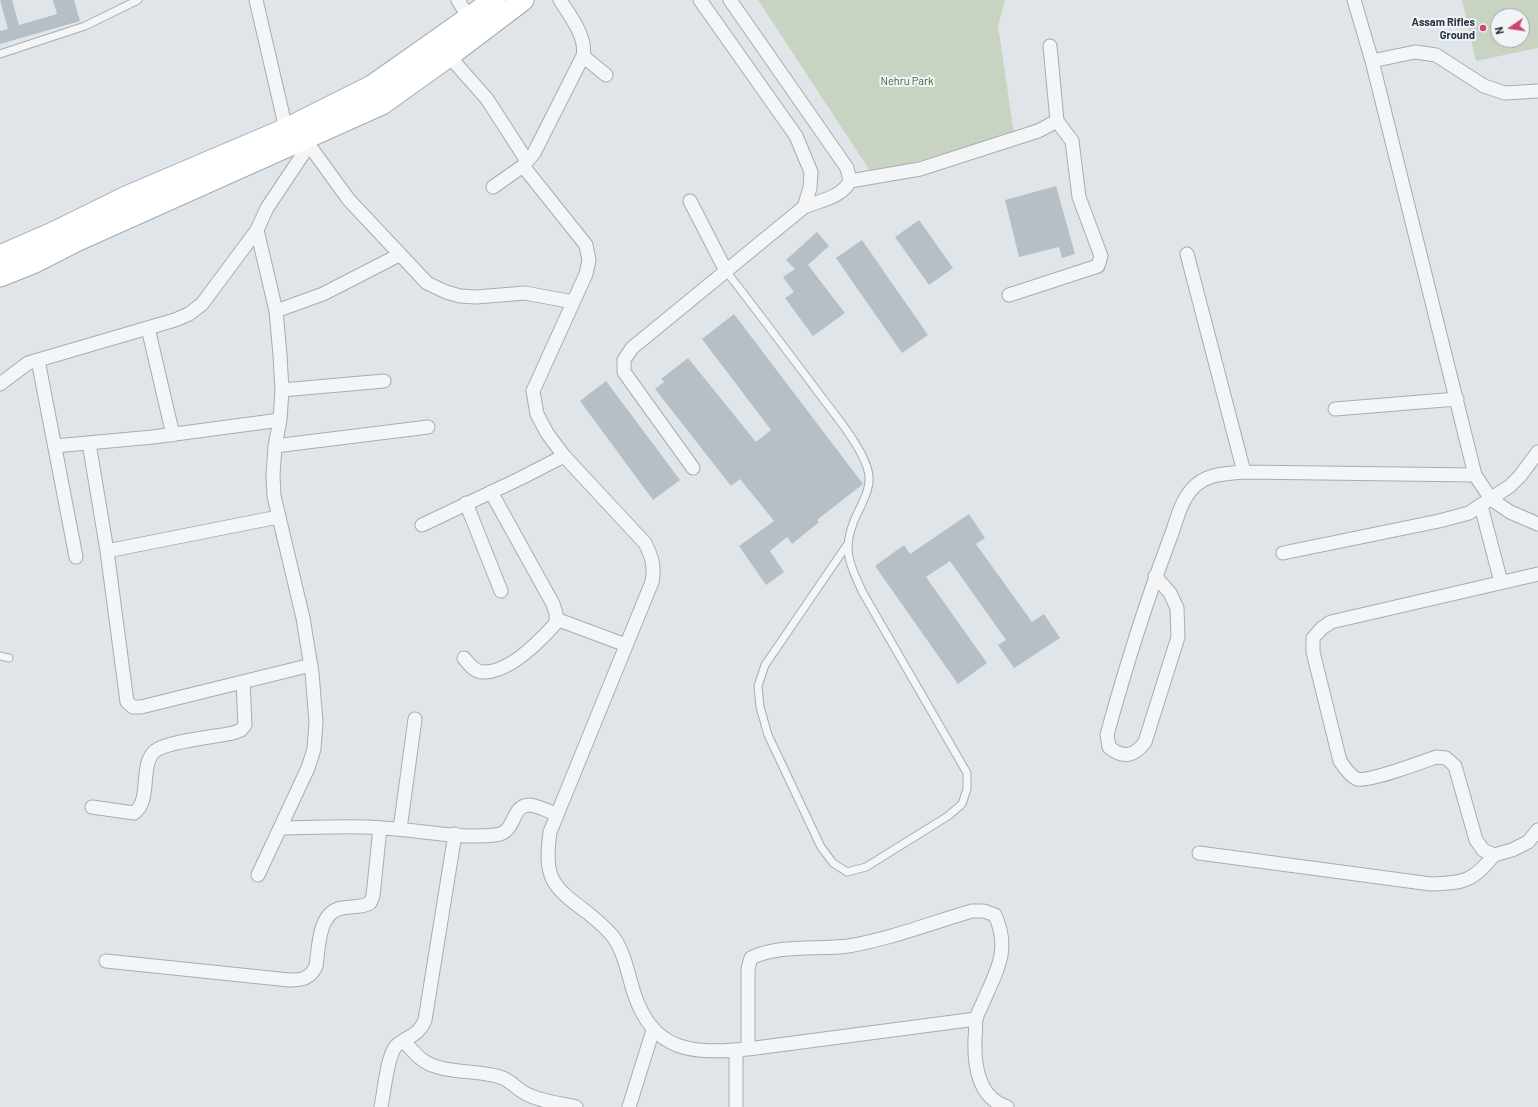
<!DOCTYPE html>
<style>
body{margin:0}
#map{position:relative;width:1538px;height:1107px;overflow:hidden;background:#e0e5e9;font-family:Barlow,sans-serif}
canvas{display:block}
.north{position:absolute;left:1490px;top:8px;width:40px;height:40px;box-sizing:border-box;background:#f0f4f6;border:1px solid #a0a8ad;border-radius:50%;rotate:257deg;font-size:11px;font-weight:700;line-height:16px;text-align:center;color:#293540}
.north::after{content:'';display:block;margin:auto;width:14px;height:18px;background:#cd4670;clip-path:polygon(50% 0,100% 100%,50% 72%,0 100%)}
</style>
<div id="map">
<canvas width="1538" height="1107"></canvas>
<div class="north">N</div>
</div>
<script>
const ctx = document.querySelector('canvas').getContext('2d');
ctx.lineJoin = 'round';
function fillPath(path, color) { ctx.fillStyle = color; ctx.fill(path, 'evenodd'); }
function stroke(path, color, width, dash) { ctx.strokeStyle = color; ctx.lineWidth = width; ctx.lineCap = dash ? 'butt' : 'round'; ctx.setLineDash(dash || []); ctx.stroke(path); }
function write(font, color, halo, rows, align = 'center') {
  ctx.font = font + ' Barlow,sans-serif'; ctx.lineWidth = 4; ctx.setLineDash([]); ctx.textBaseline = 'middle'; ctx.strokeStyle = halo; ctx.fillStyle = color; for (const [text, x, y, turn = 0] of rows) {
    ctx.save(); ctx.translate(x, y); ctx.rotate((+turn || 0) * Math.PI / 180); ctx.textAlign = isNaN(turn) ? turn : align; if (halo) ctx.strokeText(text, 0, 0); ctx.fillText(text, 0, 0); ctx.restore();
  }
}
const green = new Path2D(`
 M758 0H1005L998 26 1014 134 872 174Z
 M1462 0H1538V48L1476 61ZM1498 16H1522V40H1498Z`);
const building = new Path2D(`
 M0 0H12L19 25 57 14 53 0H74L80 21 0 44V31L8 29Z
 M1056 186 1075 254 1062 258 1059 247 1019 257 1005 200Z
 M919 220 953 268 929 285 895 237Z
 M817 232 829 246 808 265 845 313 813 336 785 298 794 292 783 277 795 269 786 260Z
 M862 240 928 335 902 353 836 258Z
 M734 314 863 484 817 520 819 522 792 544 787 537 770 551 784 572 766 585 739 546 774 521 740 479 731 486 655 389 664 382 661 379 688 358 756 442 771 430 702 339Z
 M606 381 680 480 653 500 580 401Z
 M969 514 985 538 976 544 1032 622 1044 614 1060 638 1014 668 998 645 1006 640 950 561 926 577 987 663 958 684 875 566 904 545 910 554Z`);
const lane = new Path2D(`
 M0 54 85 26 138 0
 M726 271C755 308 783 346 812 384 828 407 866 449 869 476 870 489 864 499 859 510 841 545 847 559 863 593L967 773V789L962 804 948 816 866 867 847 872 833 863 821 847 768 735 760 707 758 686 765 665 847 545
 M0 656 9 658`);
const street = new Path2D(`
 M256 0 286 129
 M458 0 469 18
 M700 0 796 136 811 172 810 188 804 207
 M1354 0 1372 61 1475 475 1491 499 1510 512 1538 524
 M449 56 487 99 527 161
 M583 56 606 75
 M1372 61 1415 52 1436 55 1484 86 1505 93 1538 91
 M309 145 349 200 427 283 446 292 460 296 476 297 525 293 573 302
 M523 166 586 245 589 260 586 274 533 391 537 414 547 433 564 456 645 543C652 557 655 567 652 582L550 832C544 878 551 886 588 913 597 921 607 928 614 938 625 954 628 975 634 993 653 1053 694 1054 748 1049L976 1019
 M850 181 920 169 1038 131 1057 121 1050 46
 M493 187 523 166 534 153 583 56C587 37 570 16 560 0
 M690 201 726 271
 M1187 254 1244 472
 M1009 295 1098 266 1101 256 1079 197 1072 141 1057 121
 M276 311 323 294 399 255
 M148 328 173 435
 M38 360 76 557
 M0 384 28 363 175 320 189 314 202 304 257 230
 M282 390 384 381
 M1335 409 1457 399
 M89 443 107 551 127 702 133 707H141L311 665
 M55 446 153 437 280 420
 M275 446 428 427
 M693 468 624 372V360L632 348 804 207C821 200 841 198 850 181L847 168 730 0
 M466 503 501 591
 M1481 506 1501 582
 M422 525 519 479 564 456
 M107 551 278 517
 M1283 553 1439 521 1469 513 1510 486 1520 476 1538 452
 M1538 574 1331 622 1322 628 1313 638V652L1340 761C1344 767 1350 776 1357 779 1369 782 1422 762 1436 757L1446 758 1455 766 1476 840 1483 850 1494 855 1512 850 1528 842 1538 830
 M1155 576 1170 593 1177 608 1178 637 1145 742C1135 756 1123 759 1109 747L1107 735C1125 669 1145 605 1169 541 1176 524 1180 501 1193 488 1206 473 1226 474 1244 472L1475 475
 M556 619 626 645
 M464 658C468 663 474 672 483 672 509 673 540 641 556 623V613L553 604 491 492
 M92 807 134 813C152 801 139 764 155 751 167 741 215 737 233 733L241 730 245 725 243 682
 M280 828C314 828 349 825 383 828 419 830 460 839 495 835 517 833 510 806 529 805 537 805 549 812 557 814
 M400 829 415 719
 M1199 853 1431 884C1463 883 1473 882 1494 855
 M258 875 308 768 314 749 316 722 312 673 303 618 274 496 273 475 275 446 280 420 282 390 280 355 276 311 257 230 267 208 309 145 305 138
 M106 961 289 980C302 980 310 979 316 966 319 947 318 912 342 908 352 906 361 908 370 903L373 896 380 828
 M403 1041C409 1046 414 1053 420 1058 439 1075 477 1069 500 1077 510 1080 515 1087 523 1092 537 1101 560 1103 576 1107
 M748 1049V969L751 958C779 944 818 950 848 946 890 939 931 923 972 911H984L995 915C1010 948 998 969 984 1000 982 1006 977 1013 976 1020 975 1025 976 1032 975 1038 974 1064 978 1098 1007 1107
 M381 1107C384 1093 387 1056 396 1046 408 1035 418 1037 425 1020L455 834
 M629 1107 653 1030
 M736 1107V1050`);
const primary = new Path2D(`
 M0 256 53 233 126 197 286 129 372 86 494 0
 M0 276 35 262 76 241 382 104 449 56 523 0`);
const markers = [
 [1483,28,4,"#cd4670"]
];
const poiNames = [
 ["Assam Rifles",1475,22],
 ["Ground",1475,35]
];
const parkNames = [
 ["Nehru Park",907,81]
];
fillPath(green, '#c9d3c1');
fillPath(building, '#b7bfc6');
stroke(lane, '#a5adb3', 9);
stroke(street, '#a5adb3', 15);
stroke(primary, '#a0abb5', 23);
stroke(lane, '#f3f5f7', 7);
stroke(street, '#f3f5f7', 13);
stroke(primary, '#fff', 21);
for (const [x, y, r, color] of markers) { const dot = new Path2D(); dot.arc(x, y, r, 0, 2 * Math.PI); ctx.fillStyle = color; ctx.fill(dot); stroke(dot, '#f0f4f6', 1.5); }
write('bold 11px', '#293540', '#f0f4f6', poiNames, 'right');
write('11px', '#435c36', '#f0f4f6', parkNames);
</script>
